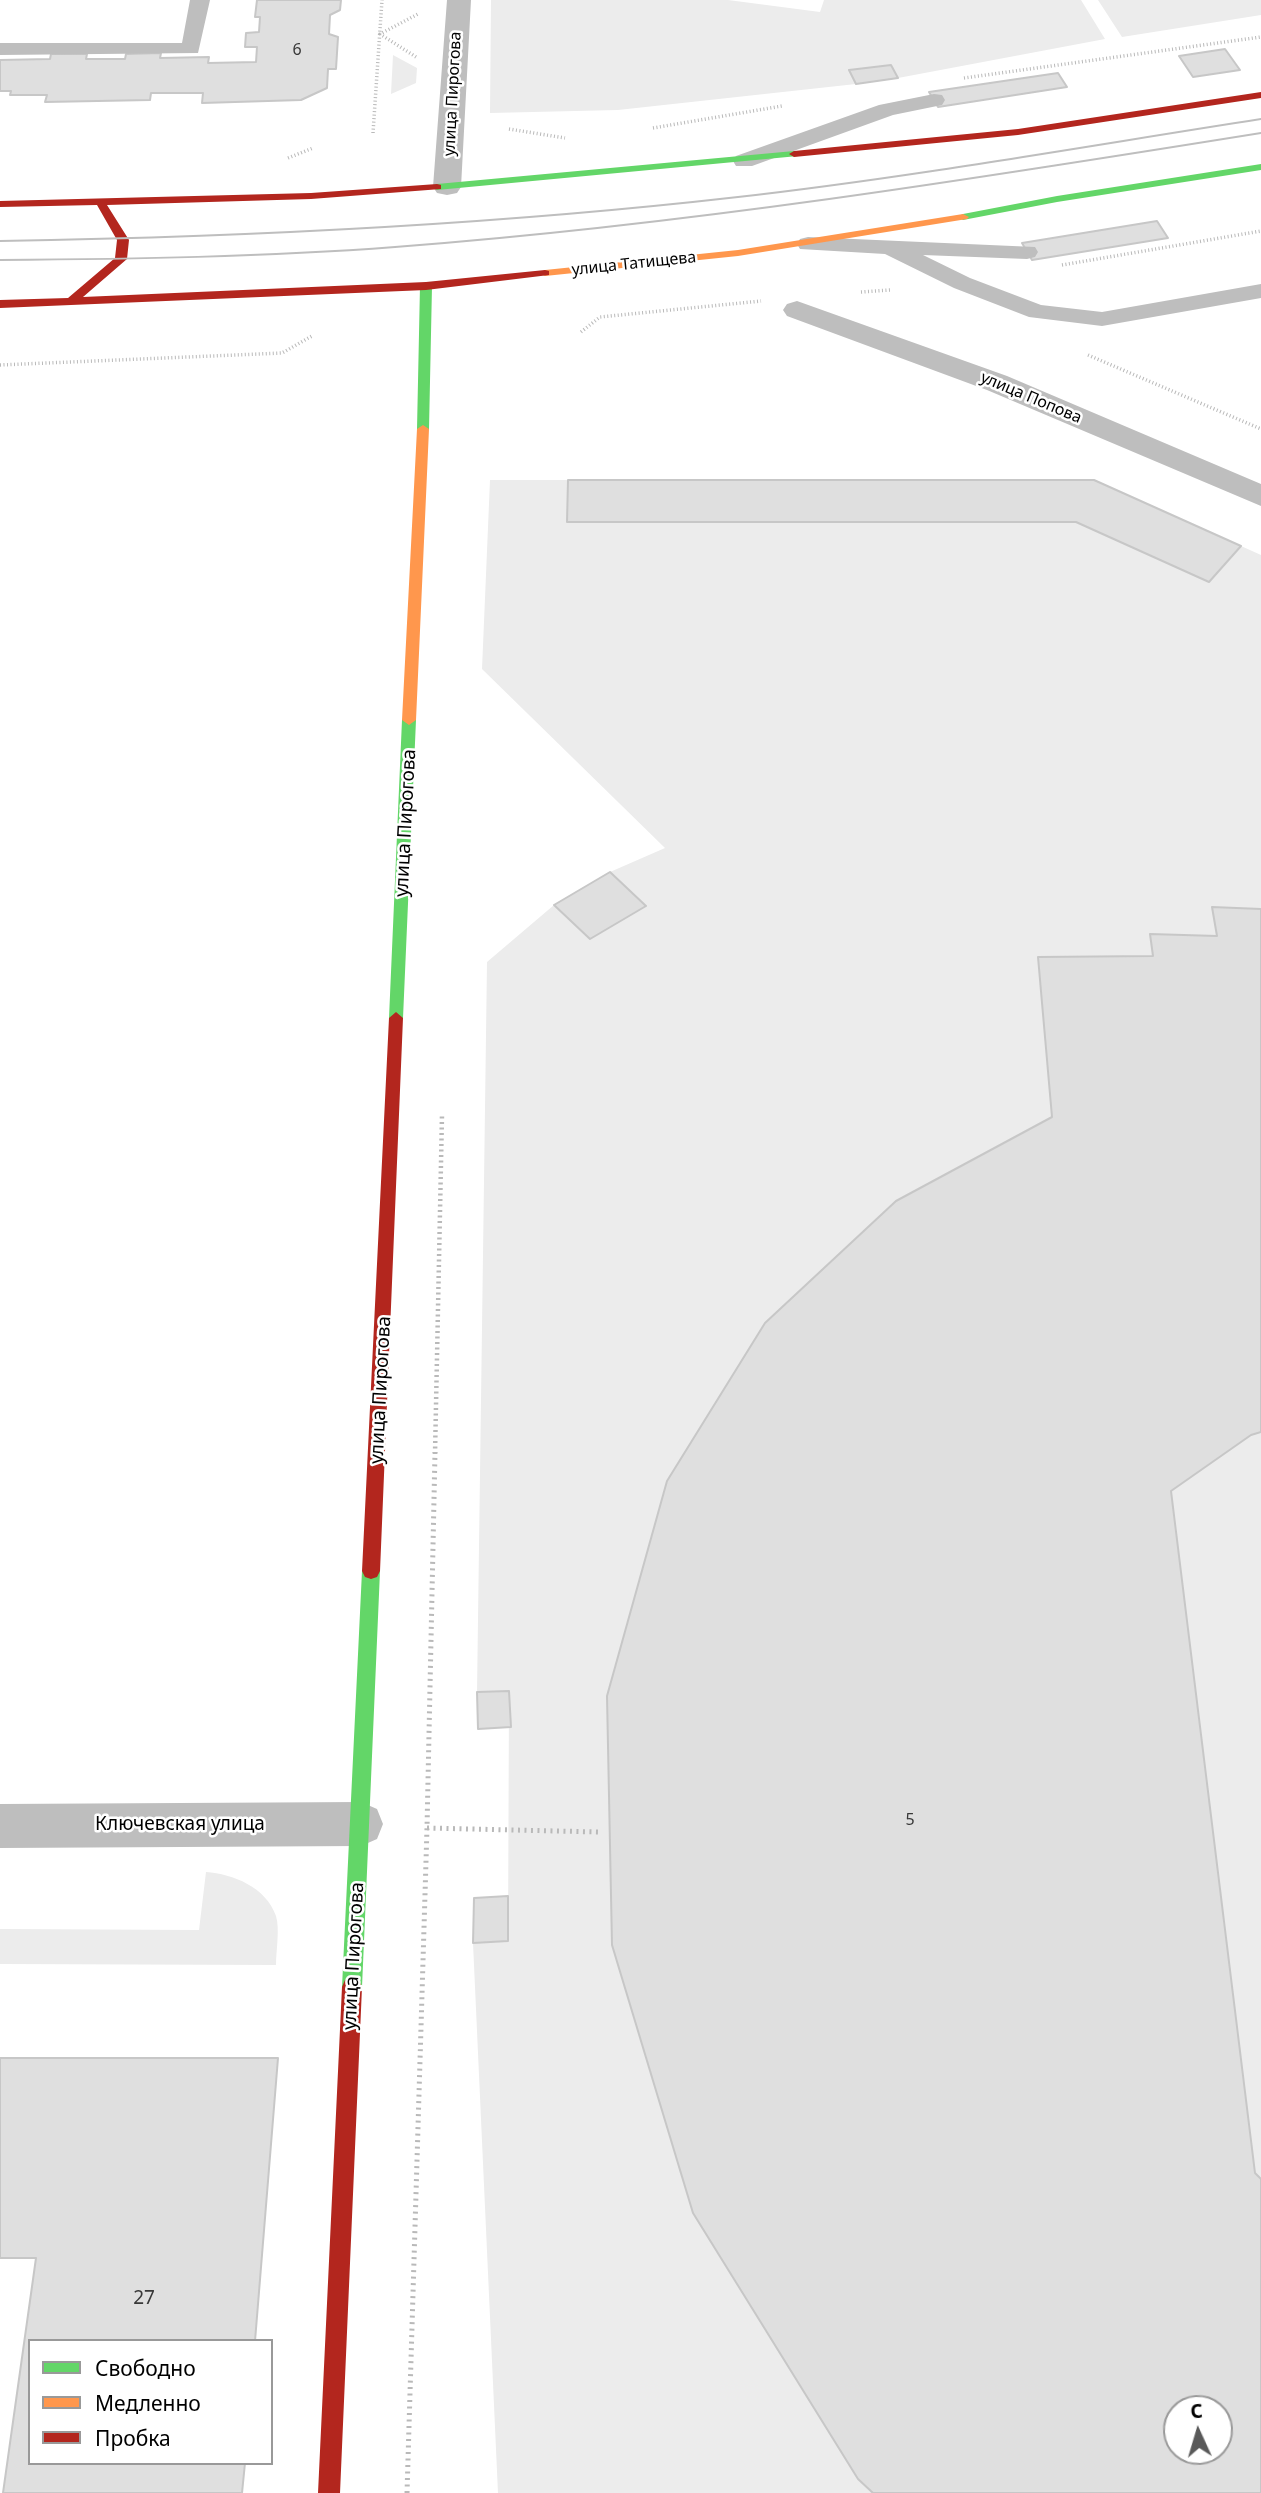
<!DOCTYPE html>
<meta charset="utf-8">
<style>
body{margin:0}
#map{position:relative;width:1261px;height:2493px;overflow:hidden;background:#fff;font-family:"Noto Sans",sans-serif}
canvas{display:block}
.legend{position:absolute;left:28px;top:2339px;width:245px;height:126px;box-sizing:border-box;background:#fff;border:2px solid #999;margin:0;padding:9px 12px;list-style:none;font-size:21px;color:#000}
.legend li{display:flex;align-items:center;gap:14px;height:35px}
.legend b{width:35px;border:2px solid #999}
.north{position:absolute;left:1163px;top:2395px;width:70px;height:70px;box-sizing:border-box;background:#fff;border:2px solid #999;border-radius:50%;rotate:356deg;font-size:19px;font-weight:700;line-height:28px;text-align:center;color:#000}
.north::after{content:'';display:block;margin:auto;width:24px;height:32px;background:#595959;clip-path:polygon(50% 0,100% 100%,50% 72%,0 100%)}
</style>
<div id="map">
<canvas width="1261" height="2493"></canvas>
<ul class="legend">
<li><b style="height:9px;background:#63d668"></b>Свободно</li>
<li><b style="height:9px;background:#ff974d"></b>Медленно</li>
<li><b style="height:9px;background:#b3261e"></b>Пробка</li>
</ul>
<div class="north">С</div>
</div>
<script>
const ctx = document.querySelector('canvas').getContext('2d');
ctx.lineJoin = 'round';
function fillPath(path, color) { ctx.fillStyle = color; ctx.fill(path, 'evenodd'); }
function stroke(path, color, width, dash) { ctx.strokeStyle = color; ctx.lineWidth = width; ctx.lineCap = dash ? 'butt' : 'round'; ctx.setLineDash(dash || []); ctx.stroke(path); }
function write(font, color, halo, rows, align = 'center') {
  ctx.font = font + ' "Noto Sans",sans-serif'; ctx.lineWidth = 5; ctx.setLineDash([]); ctx.textBaseline = 'middle'; ctx.strokeStyle = halo; ctx.fillStyle = color; for (const [text, x, y, turn = 0] of rows) {
    ctx.save(); ctx.translate(x, y); ctx.rotate((+turn || 0) * Math.PI / 180); ctx.textAlign = isNaN(turn) ? turn : align; if (halo) ctx.strokeText(text, 0, 0); ctx.fillText(text, 0, 0); ctx.restore();
  }
}
const green = new Path2D(`
 M491 0H728L820 12 824 0H1081L1105 39 898 78 890 65 849 70 856 84 618 110 490 113Z
 M1098 0H1261V15L1122 37Z
 M393 55 417 68 416 83 391 94Z
 M490 480H1094L1261 555V2493H498L473 1943 508 1941 509 1691 477 1692 487 962 554 905 610 872 665 848 482 669ZM1177 2409H1219V2451H1177Z
 M206 1872C233 1874 266 1887 276 1916 280 1929 276 1951 276 1965L0 1964V1929L199 1930Z`);
const building = new Path2D(`
 M257 0H341L340 10 330 15 329 34 338 37 336 69H328L327 88 301 100 202 103 203 93H151L150 100 45 102 47 95H10L11 91H0V60L50 59 51 54H87L86 59H125L126 54 161 53 160 58 209 57 208 63 256 62 257 47H245L246 33 259 32 260 17H255Z
 M1225 49 1240 70 1193 77 1179 56Z
 M891 65 898 78 856 84 849 70Z
 M1058 73 1067 87 938 107 929 92Z
 M1157 221 1168 238 1032 260 1022 243Z
 M568 480H1094L1241 546 1209 582 1076 522H567Z
 M610 872 646 906 590 939 554 905Z
 M1212 907 1261 909V1432L1251 1435 1171 1491 1255 2173 1261 2179V2493H873L858 2479 693 2213 612 1945 607 1696 667 1481 765 1323 896 1201 1052 1117 1038 957 1153 956 1150 934 1217 936ZM1177 2409H1219V2451H1177Z
 M509 1691 511 1727 478 1729 477 1692Z
 M508 1896V1941L473 1943 474 1898Z
 M0 2058H278L255 2341H30V2463H245L242 2493H3L36 2258H0Z`);
const pathFar2 = new Path2D(`
 M416 57 380 34 418 14
 M964 78 1261 37
 M653 128 782 106
 M509 129 565 138
 M373 133 382 0
 M288 158 313 148
 M1062 265 1261 231
 M861 292 890 290
 M581 332 600 317 761 301
 M1088 355 1261 429
 M0 365 282 353 312 336`);
const pathFar1 = new Path2D(`
 M435 1454 442 1115`);
const path = new Path2D(`
 M427 1828 599 1832
 M407 2493 427 1828 435 1452`);
const lane = new Path2D(`
 M190 0H210L198 53 0 55V43H182Z
 M934 94 942 95 945 100 942 105 893 115 752 166H736L733 161 736 156 879 105Z
 M808 237 1035 247 1038 252 1035 257 1027 259 923 255 970 278 1041 305 1102 312 1261 284V298L1102 326 1029 317 954 288 885 254 800 249 797 244 800 239Z`);
const street = new Path2D(`
 M447 0H471L461 187 457 193 447 195 437 193 433 187Z
 M797 301 1007 376 1261 484V506L987 390 787 316 783 310 787 304Z
 M361 1802 377 1809 383 1824 377 1839 361 1846 0 1848V1804Z`);
const fast = new Path2D(`
 M794 151 798 152V156L437 190 431 187 437 184Z
 M1261 164V170L1057 202 963 220 957 217 963 214 1057 196Z
 M426 282 432 286 429 429 423 433 417 429 420 286Z
 M409 715 416 720 403 1018 396 1024 389 1018 402 720Z
 M371 1563 377 1565 380 1571 362 1987 359 1994 352 1997 345 1994 342 1987 362 1571 365 1565Z`);
const slow = new Path2D(`
 M963 214 969 217 967 219 738 256 545 276 539 273 545 270 738 250Z
 M423 425 429 429 416 720 409 725 402 720 417 429Z`);
const jam = new Path2D(`
 M1261 92V98L1018 135 794 157 789 154 794 151 1018 129Z
 M437 184 441 185V189L311 199 107 205 129 240 127 259 83 297 426 282 545 270 549 271V275L426 290 0 308V300L68 298 115 258 117 240 97 205 0 207V201L311 193Z
 M396 1012 403 1018 380 1571 377 1577 371 1579 365 1577 362 1571 389 1018Z
 M352 1977 359 1980 362 1987 340 2493H318L342 1987 345 1980Z`);
const tram = new Path2D(`
 M0 241C247 237 493 225 738 197 913 177 1087 146 1261 119
 M0 260C132 259 264 257 395 247 685 225 974 179 1261 133`);
const numberNames = [
 ["6",297,50],
 ["5",910,1820]
];
const farStreetnames = [
 ["улица Пирогова",453,94,-87],
 ["улица Татищева",634,264,-6],
 ["улица Попова",1031,398,23]
];
const streetNames = [
 ["улица Пирогова",406,823,-87],
 ["улица Пирогова",381,1390,-87],
 ["Ключевская улица",180,1825],
 ["улица Пирогова",354,1956,-87]
];
const nearNumbernames = [
 ["27",144,2299]
];
fillPath(green, '#ececec');
fillPath(building, '#dfdfdf');
stroke(building, '#c7c7c7', 2);
stroke(pathFar2, '#b9b9b9', 3.5, [1, 2.5]);
stroke(pathFar1, '#b9b9b9', 4.5, [2, 3.5]);
stroke(path, '#b9b9b9', 5, [2, 4.5]);
fillPath(lane, '#bebebe');
fillPath(street, '#bebebe');
fillPath(fast, '#63d668');
fillPath(slow, '#ff974d');
fillPath(jam, '#b3261e');
stroke(tram, '#bebebe', 2);
write('16px', '#383838', null, numberNames);
write('16px', '#000', '#fff', farStreetnames);
write('19px', '#000', '#fff', streetNames);
write('19px', '#383838', null, nearNumbernames);
</script>
